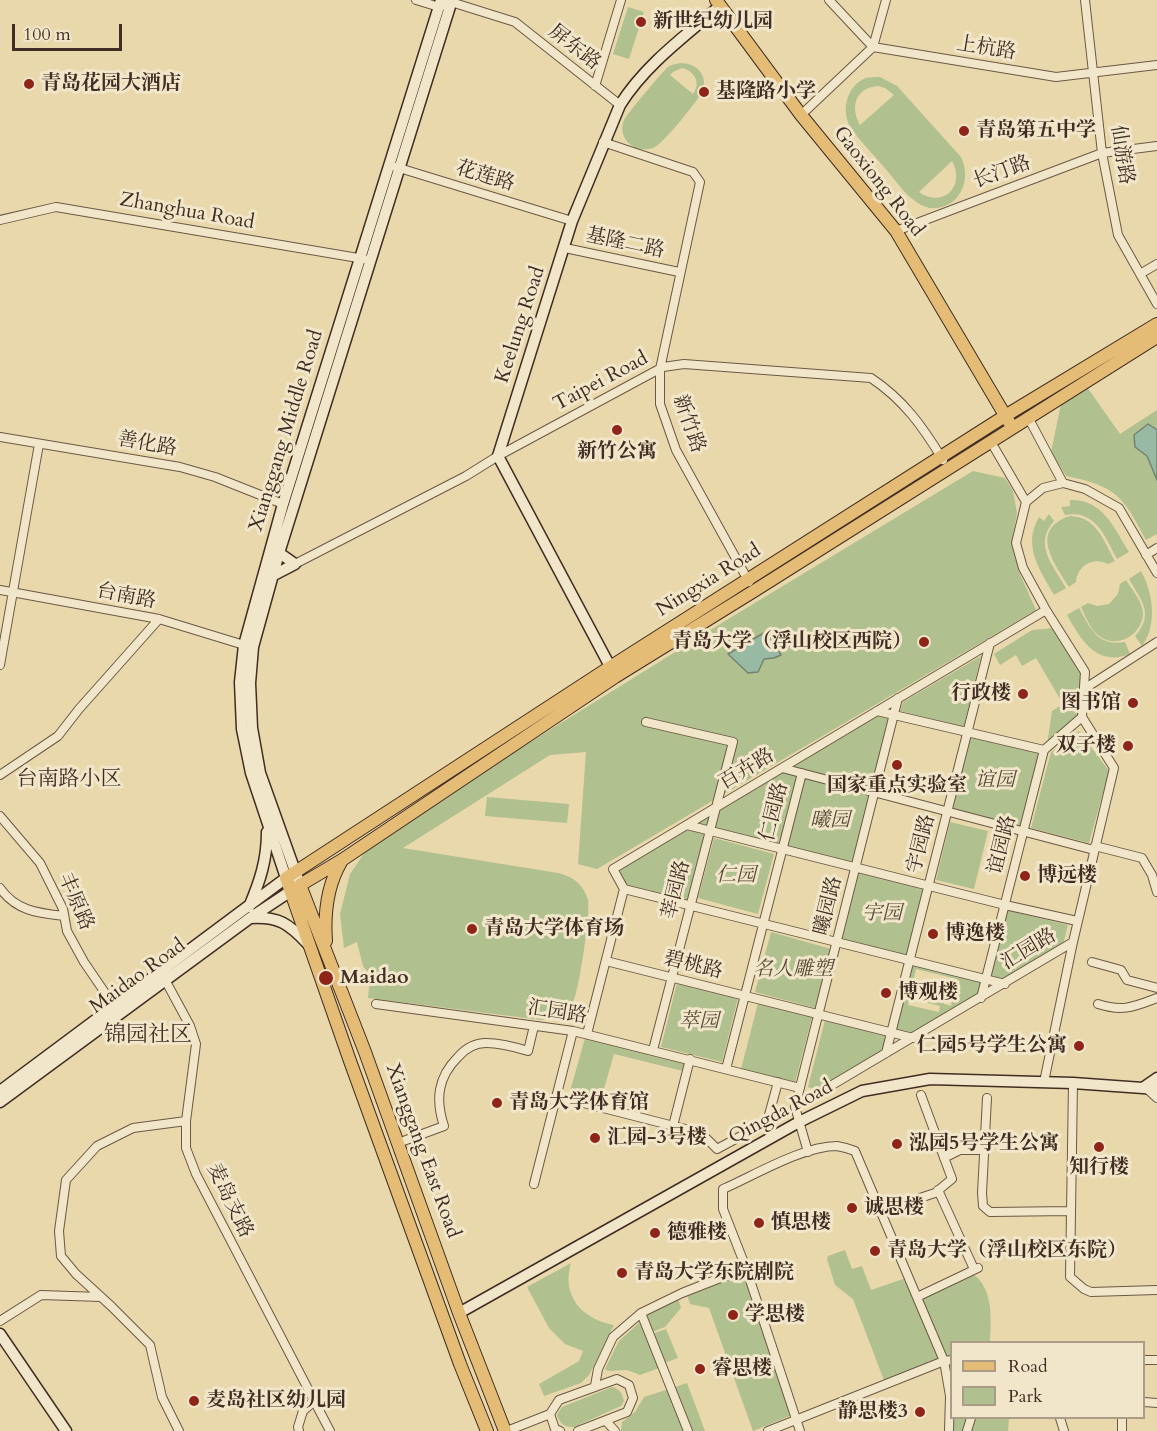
<!DOCTYPE html>
<meta charset="utf-8">
<style>
body{margin:0}
#map{position:relative;width:1157px;height:1431px;overflow:hidden;background:#e9d8ac;font-family:Cardo,serif}
canvas{display:block}
.legend{position:absolute;left:950px;top:1341px;width:195px;height:78px;box-sizing:border-box;background:#f1e6c9;border:2px solid #ab9c87;margin:0;padding:8px 10px;list-style:none;font-size:18px;color:#412d23}
.legend li{display:flex;align-items:center;gap:12px;height:30px}
.legend b{width:30px;border:2px solid #ab9c87}
.scale{position:absolute;left:12px;top:24px;width:110px;height:27px;box-sizing:border-box;border:3px solid #412d23;border-top:0;padding-left:8px;font-size:18px;line-height:21px;white-space:nowrap;color:#412d23;-webkit-text-stroke:4px #f1e6c9;paint-order:stroke}
</style>
<div id="map">
<canvas width="1157" height="1431"></canvas>
<ul class="legend">
<li><b style="height:8px;background:#e4bc76"></b>Road</li>
<li><b style="height:16px;background:#b0c08e"></b>Park</li>
</ul>
<div class="scale">100 m</div>
</div>
<script>
const ctx = document.querySelector('canvas').getContext('2d');
ctx.lineJoin = 'round';
function fillPath(path, color) { ctx.fillStyle = color; ctx.fill(path, 'evenodd'); }
function stroke(path, color, width, dash) { ctx.strokeStyle = color; ctx.lineWidth = width; ctx.lineCap = dash ? 'butt' : 'round'; ctx.setLineDash(dash || []); ctx.stroke(path); }
function write(font, color, halo, rows, align = 'center') {
  ctx.font = font + ' Cardo,"Noto Serif SC",serif'; ctx.lineWidth = 6; ctx.setLineDash([]); ctx.textBaseline = 'middle'; ctx.strokeStyle = halo; ctx.fillStyle = color; for (const [text, x, y, turn = 0] of rows) {
    ctx.save(); ctx.translate(x, y); ctx.rotate((+turn || 0) * Math.PI / 180); ctx.textAlign = isNaN(turn) ? turn : align; if (halo) ctx.strokeText(text, 0, 0); ctx.fillText(text, 0, 0); ctx.restore();
  }
}
const green = new Path2D(`
 M628 7 644 12 629 59 613 54Z
 M681 63C695 63 708 74 703 90 701 97 667 138 660 143 657 146 652 149 648 149 632 152 617 136 624 120 627 114 662 72 668 67 672 64 677 64 681 63ZM682 68C695 71 701 83 693 94L670 75 673 72Z
 M880 77 897 86 961 157C967 170 967 184 958 196 952 205 937 211 926 207 907 200 896 180 883 166 873 154 860 141 851 128 840 111 847 85 866 78 870 77 876 77 880 77ZM878 86 885 88 894 95 860 125C850 107 855 88 878 86ZM952 161C966 186 943 209 919 192Z
 M1087 387 1120 434 1157 410V430L1148 425 1135 447 1147 456 1157 480V534L1146 540C1123 496 1116 486 1066 476L1051 452 1061 404Z
 M973 471 1005 478 1013 491 1017 513 1012 541 1019 572 1036 610 597 869 578 864 586 752 550 755 403 848 558 873C573 876 584 885 588 900 591 911 579 992 573 1002 566 1014 555 1017 542 1020L368 998 370 975 363 966 357 942 344 948 340 914 350 874 373 840 725 621Z
 M1070 500C1103 499 1114 528 1129 552L1117 559C1105 537 1096 509 1065 515L1061 507 1070 506Z
 M1049 514 1054 521C1033 545 1053 565 1066 588L1054 595C1040 570 1022 546 1039 517L1044 521Z
 M1070 516C1097 517 1103 540 1115 561L1108 564C1093 556 1077 566 1076 582L1069 587C1055 564 1028 530 1070 516Z
 M1141 571C1154 595 1157 626 1142 646L1135 636C1155 614 1141 600 1129 579Z
 M1126 580C1132 590 1143 602 1143 614 1142 636 1115 650 1098 635 1090 629 1085 615 1081 607L1088 603 1097 606 1109 604 1118 594 1120 584Z
 M1079 608C1090 628 1098 647 1125 642L1130 654C1097 667 1081 640 1067 615Z
 M1054 628 1083 672 1080 716 1047 745 1052 711 1063 704 1036 658 1022 666 1016 655 1000 665 994 654 1032 630Z
 M981 656 964 727 900 711 903 702Z
 M878 715 890 718 872 787 792 766Z
 M1079 731 1109 771 1089 843 1031 828 1051 752Z
 M970 736 1039 753 1021 826 952 810Z
 M784 771 872 794 854 865 696 824Z
 M487 797 569 804 567 823 485 816Z
 M950 822 988 831 974 889 936 880Z
 M688 828 706 833 688 903 626 887 616 869Z
 M714 838 774 854 758 914 698 898Z
 M859 872 923 889 906 956 842 940Z
 M1007 910 1068 925 1063 945 1005 979 989 976Z
 M771 932 831 949 815 1008 755 992Z
 M911 963 983 980 979 996 913 1035 894 1030ZM916 969 957 979 951 1006 944 1004 948 986 926 980 921 1001 940 1006 939 1012 908 1005Z
 M677 983 738 998 722 1062 661 1047Z
 M758 1003 812 1017 795 1083 741 1069Z
 M825 1020 887 1035 884 1051 817 1090 808 1087Z
 M585 1038 686 1062 683 1071 614 1054 600 1103 569 1095Z
 M845 1250 852 1269 862 1266 871 1290 906 1278 941 1360 885 1383 853 1299 835 1285 827 1259 828 1256Z
 M571 1263C561 1296 582 1319 614 1325L589 1375 581 1383 544 1396 539 1384 579 1361 583 1351 565 1344 549 1328 527 1287Z
 M744 1272 792 1415 753 1431 709 1308 690 1304 687 1295Z
 M972 1273C994 1289 991 1318 990 1342H952L951 1358H946L920 1298Z
 M678 1298 681 1308 665 1327 652 1332 645 1314Z
 M640 1322 659 1368 640 1375 627 1370 608 1371 605 1369 619 1341Z
 M666 1329 678 1358 664 1363 652 1334Z
 M687 1383 705 1431H621L622 1422 635 1412 644 1397Z
 M612 1387C620 1389 622 1393 624 1401L621 1406 574 1427C564 1427 561 1425 557 1415L562 1407Z
 M953 1418H1009L1008 1431H952Z`);
const water = new Path2D(`
 M1148 424 1157 430V480L1147 456 1135 447 1134 435Z
 M767 631 781 655 774 658 764 659 758 672 748 673 728 654Z`);
const street = new Path2D(`
 M416 0 439 7 451 2 515 22 620 105
 M829 0 873 47 1056 77 1157 65
 M1085 0 1102 153 1118 235 1157 304
 M595 86 621 0
 M801 115 873 47 886 0
 M603 142 693 172 700 182 660 369V404L676 450 749 582
 M396 167 572 221
 M0 220 56 207 364 259
 M896 231 1102 153 1157 146
 M565 248 679 272
 M1140 274 1157 264
 M1029 419 1063 483 1085 489 1119 508 1157 573
 M0 437 180 467 215 477 283 504
 M991 442 1026 502 1016 543 1023 568 1046 610 1085 672 1082 717
 M1026 502 1043 488 1063 483
 M1146 555 1157 548
 M295 564 466 476 498 456 663 367 684 364 871 378C904 400 923 427 943 460
 M0 590 159 619 244 645
 M0 665 39 444
 M1084 689 1157 642
 M877 711 1044 750
 M646 722 733 742 653 1050
 M782 768 1094 850
 M0 775 58 736 79 709 159 619
 M0 816 40 863 63 909 67 931 84 962 114 1006
 M687 825 1005 905 1077 921
 M1095 846 1142 858 1152 875 1157 892
 M0 888C16 911 38 913 64 916
 M624 889 1005 984
 M606 961 913 1038
 M1092 962 1121 970 1127 980 1157 988
 M163 976 190 1026 196 1044 186 1121V1148L196 1174 330 1431
 M981 998 1044 750 1082 717
 M376 1004 573 1031 800 1088
 M1098 1004C1123 1012 1133 1007 1157 998
 M587 1034 624 889 613 869 1046 610
 M886 1053 990 643
 M726 1069 802 773
 M1044 1082 1073 942
 M1073 1083 1070 1277 1084 1289 1091 1292 1157 1290
 M1145 1087 1157 1098
 M987 1098 982 1193 983 1206 990 1212 1071 1211
 M568 1099 701 1133 717 1149 767 1122 778 1082
 M795 1107 1073 942 1114 768 1082 717
 M673 1126 690 1059
 M398 1143 444 1126C435 1099 438 1077 458 1057 465 1049 475 1043 486 1043 500 1043 515 1047 528 1051L534 1026
 M808 1152 795 1107 898 698
 M944 1158 960 1150H984
 M534 1184 573 1031
 M938 1190 974 1269
 M880 1211 935 1193 952 1179 921 1095
 M917 1297 978 1268
 M641 1313 688 1431
 M0 1321 41 1295 101 1297
 M1144 1360H1157
 M595 1386 598 1369 613 1337 641 1313 682 1293 746 1268
 M1144 1402 1157 1403
 M1060 1418 1064 1431
 M606 1421 615 1431
 M179 1431 162 1397 150 1345 111 1306 76 1274 61 1256 59 1231 66 1180 97 1146 133 1128 186 1121
 M299 1431 298 1427 303 1411 315 1400
 M507 1431 550 1414
 M560 1431 555 1429 550 1414 559 1400 617 1379 629 1385 633 1398 627 1412 578 1431
 M768 1431 944 1361 952 1360
 M800 1431 746 1268 723 1209V1189C755 1175 803 1146 837 1146 843 1147 850 1149 855 1151L944 1361 950 1396 949 1431
 M967 1431 971 1418
 M1122 1431V1418`);
const secondary = new Path2D(`
 M270 577 295 564 275 550
 M613 672 498 456 572 221 620 105C645 65 685 36 720 6
 M249 907C260 881 267 860 267 832
 M250 918C279 916 289 924 308 944
 M1144 1087 1157 1078
 M0 1091 286 878 251 773 242 729 240 682 244 645 283 504 441 0
 M0 1102 250 918 300 885 260 773 252 728 250 683 253 647 279 553 452 0
 M459 1313 799 1122 862 1091 930 1079 1073 1083 1157 1089
 M0 1334 66 1431`);
const primary = new Path2D(`
 M716 0 801 115 896 231 1009 422
 M326 941C324 913 327 886 341 862
 M487 1431 460 1364 350 1061 286 878 610 667 1005 416 1157 324
 M505 1431 459 1313 365 1052 300 885 342 860 615 677 754 591 1157 337`);
const markers = [
 [641,22,6,"#8f2418"],
 [29,84,6,"#8f2418"],
 [704,92,6,"#8f2418"],
 [964,131,6,"#8f2418"],
 [617,430,6,"#8f2418"],
 [924,642,6,"#8f2418"],
 [1023,694,6,"#8f2418"],
 [1133,703,6,"#8f2418"],
 [1128,746,6,"#8f2418"],
 [897,765,6,"#8f2418"],
 [1025,876,6,"#8f2418"],
 [472,929,6,"#8f2418"],
 [933,934,6,"#8f2418"],
 [326,978,8,"#8f2418"],
 [886,993,6,"#8f2418"],
 [1079,1046,6,"#8f2418"],
 [497,1103,6,"#8f2418"],
 [595,1138,6,"#8f2418"],
 [897,1144,6,"#8f2418"],
 [1099,1147,6,"#8f2418"],
 [852,1208,6,"#8f2418"],
 [759,1223,6,"#8f2418"],
 [655,1233,6,"#8f2418"],
 [875,1251,6,"#8f2418"],
 [622,1273,6,"#8f2418"],
 [733,1315,6,"#8f2418"],
 [700,1369,6,"#8f2418"],
 [194,1401,6,"#8f2418"],
 [920,1412,6,"#8f2418"]
];
const poiNames = [
 ["新世纪幼儿园",653,22],
 ["青岛花园大酒店",41,84],
 ["基隆路小学",716,92],
 ["青岛第五中学",976,131],
 ["新竹公寓",617,452,"center"],
 ["青岛大学（浮山校区西院）",912,642,"right"],
 ["行政楼",1011,694,"right"],
 ["图书馆",1121,703,"right"],
 ["双子楼",1116,746,"right"],
 ["国家重点实验室",897,786,"center"],
 ["博远楼",1037,876],
 ["青岛大学体育场",484,929],
 ["博逸楼",945,934],
 ["Maidao",340,978],
 ["博观楼",898,993],
 ["仁园5号学生公寓",1067,1046,"right"],
 ["青岛大学体育馆",509,1103],
 ["汇园-3号楼",607,1138],
 ["泓园5号学生公寓",909,1144],
 ["知行楼",1099,1168,"center"],
 ["诚思楼",864,1208],
 ["慎思楼",771,1223],
 ["德雅楼",667,1233],
 ["青岛大学（浮山校区东院）",887,1251],
 ["青岛大学东院剧院",634,1273],
 ["学思楼",745,1315],
 ["睿思楼",712,1369],
 ["麦岛社区幼儿园",206,1401],
 ["静思楼3",908,1412,"right"]
];
const streetNames = [
 ["屏东路",574,48,38],
 ["上杭路",986,49,9],
 ["仙游路",1121,155,81],
 ["长汀路",1002,173,-20],
 ["花莲路",485,177,17],
 ["Gaoxiong Road",878,182,52],
 ["Zhanghua Road",187,212,10],
 ["基隆二路",625,244,12],
 ["Keelung Road",521,325,-72],
 ["Taipei Road",601,382,-28],
 ["新竹路",688,424,71],
 ["Xianggang Middle Road",287,431,-73],
 ["善化路",147,445,10],
 ["Ningxia Road",709,581,-32],
 ["台南路",126,597,11],
 ["百卉路",747,770,-31],
 ["仁园路",775,812,-76],
 ["宇园路",922,844,-76],
 ["谊园路",1003,845,-76],
 ["莘园路",677,890,-76],
 ["丰原路",75,902,67],
 ["曦园路",829,906,-76],
 ["汇园路",1029,950,-31],
 ["碧桃路",693,966,14],
 ["Maidao Road",138,977,-36],
 ["汇园路",557,1013,9],
 ["Qingda Road",781,1113,-28],
 ["Xianggang East Road",422,1151,70],
 ["麦岛支路",229,1201,64]
];
const parkNames = [
 ["谊园",995,781],
 ["曦园",830,821],
 ["仁园",736,876],
 ["宇园",882,914],
 ["名人雕塑",793,970],
 ["萃园",699,1022]
];
const neighbourhoodNames = [
 ["台南路小区",69,780]
];
const quarterNames = [
 ["锦园社区",148,1036]
];
fillPath(green, '#b0c08e');
fillPath(water, '#98baa5');
stroke(water, '#758271', 1.5);
stroke(street, '#6b5845', 10);
stroke(secondary, '#412d23', 13);
stroke(primary, '#412d23', 14);
stroke(street, '#f1e6c9', 8);
stroke(secondary, '#f1e6c9', 10);
stroke(primary, '#e4bc76', 12);
for (const [x, y, r, color] of markers) { const dot = new Path2D(); dot.arc(x, y, r, 0, 2 * Math.PI); ctx.fillStyle = color; ctx.fill(dot); stroke(dot, '#f1e6c9', 2); }
write('bold 20px', '#412d23', '#f1e6c9', poiNames, 'left');
write('20px', '#412d23', '#f1e6c9', streetNames);
write('italic 20px', '#574a38', '#f1e6c9', parkNames);
write('21px', '#412d23', '#f1e6c9', neighbourhoodNames);
write('22px', '#412d23', '#f1e6c9', quarterNames);
</script>
